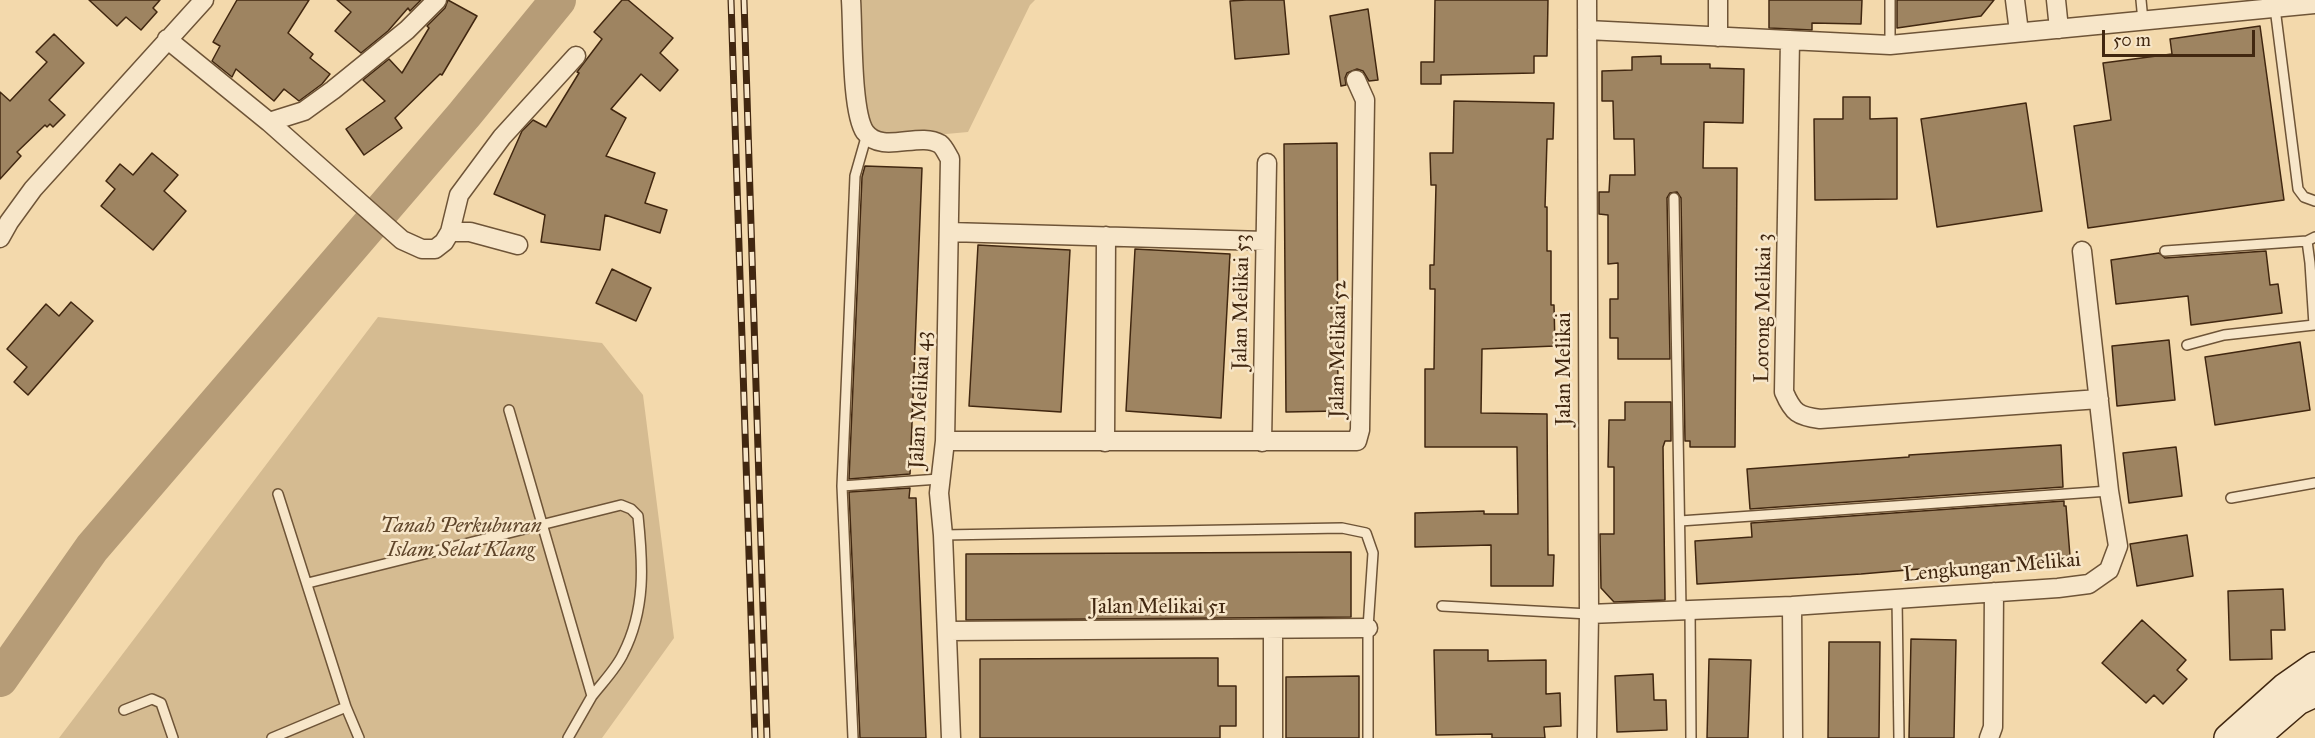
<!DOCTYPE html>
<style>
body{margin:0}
#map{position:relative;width:2315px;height:738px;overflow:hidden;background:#f3d9ac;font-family:"IM FELL Great Primer",serif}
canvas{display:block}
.scale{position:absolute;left:2102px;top:30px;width:153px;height:27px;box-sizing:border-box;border:3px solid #412710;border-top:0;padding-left:8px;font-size:18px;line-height:21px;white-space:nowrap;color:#412710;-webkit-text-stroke:4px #f7e6c9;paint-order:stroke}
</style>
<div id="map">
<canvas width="2315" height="738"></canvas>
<div class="scale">50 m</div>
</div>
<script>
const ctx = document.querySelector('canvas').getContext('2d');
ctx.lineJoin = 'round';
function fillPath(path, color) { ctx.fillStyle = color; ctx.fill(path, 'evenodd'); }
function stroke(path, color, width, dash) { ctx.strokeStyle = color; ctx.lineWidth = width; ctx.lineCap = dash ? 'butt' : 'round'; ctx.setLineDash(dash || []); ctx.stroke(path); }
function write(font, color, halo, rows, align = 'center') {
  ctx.font = font + ' "IM FELL Great Primer",serif'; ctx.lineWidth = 5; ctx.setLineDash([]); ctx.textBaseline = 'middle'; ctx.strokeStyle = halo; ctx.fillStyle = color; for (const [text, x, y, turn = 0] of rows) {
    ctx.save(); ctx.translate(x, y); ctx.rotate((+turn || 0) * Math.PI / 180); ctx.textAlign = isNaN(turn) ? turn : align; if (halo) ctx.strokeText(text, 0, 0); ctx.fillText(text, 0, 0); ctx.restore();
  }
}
const green = new Path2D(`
 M858 0H1035L1030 5 968 132 902 138 876 131 865 113Z
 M378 317 602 343 643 395 674 638 602 738H59Z`);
const river = new Path2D(`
 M0 679 92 548 464 115 558 0`);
const building = new Path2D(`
 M89 0H160L153 8 157 12 141 30 126 17 117 26Z
 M237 0H309L288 33 313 54 310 58 330 74 322 84 299 101 284 89 274 101 236 69 232 77 212 61 220 46 213 42Z
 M337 0H421L410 11 408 8 388 31 361 53 335 31 351 12Z
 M448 0 477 16 442 75 440 74 395 118 402 128 364 155 346 129 385 101 363 80 389 59 402 73 429 28 427 26 445 8Z
 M622 0H628L673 38 660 53 678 70 660 91 641 74 611 109 626 118 606 156 655 173 645 203 667 210 660 233 605 215 600 250 541 242 545 215 494 194 522 131 533 120 546 127 579 73 577 72 602 39 594 32Z
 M1246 0H1284L1289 54 1235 59 1230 1Z
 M1435 0H1548L1547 56H1534V73L1441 75V84H1421V62H1434Z
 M1769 0H1862L1861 24 1812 23V30L1769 28Z
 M1897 0H1994L1981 16 1897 28Z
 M1368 9 1378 80 1369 81 1363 71 1357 69 1347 73 1345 78 1346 85 1341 86 1330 16Z
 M2260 26 2284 200 2088 228 2074 126 2111 120 2103 63 2172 54 2170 39Z
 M54 34 84 63 49 100 65 115 53 127 50 124 47 127 45 125 17 152 21 156 0 179V92L10 101 47 62 36 52Z
 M1661 56V64H1710V68L1744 69 1743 123 1704 122 1703 168H1737L1735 447H1690V441H1685L1681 198 1677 192 1670 193 1667 198 1670 359H1618V338H1610V299H1618V263L1608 264V215L1599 214V192H1609L1610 175H1635L1634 139H1614L1613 101H1602V71L1632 70V57Z
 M1843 97H1870V119L1897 118V199L1815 200 1814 119H1843Z
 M1454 101 1554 103 1553 139H1547L1545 207H1547V251H1551V305H1554L1555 346 1482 349 1481 413 1547 414 1548 555H1554L1553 586H1491V545L1415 547V513L1484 511V514H1518L1517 447H1425V369H1434L1435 289H1430V265H1434L1436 185H1431L1430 153H1453Z
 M2026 103 2042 211 1937 227 1921 119Z
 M1337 143 1338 411 1286 412 1284 144Z
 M152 153 178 175 164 191 186 211 153 250 101 206 115 189 106 181 120 164 133 175Z
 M865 166 922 168 910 474 849 479 862 177Z
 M978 245 1070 250 1061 412 969 406Z
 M1135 249 1230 254 1221 418 1126 411Z
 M2266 251 2270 285 2278 284 2282 313 2191 325 2188 296 2116 304 2111 260 2159 253 2165 258Z
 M612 269 651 288 636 321 596 303Z
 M71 302 93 321 28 395 14 382 27 367 7 349 46 304 59 316Z
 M2169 340 2175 400 2117 406 2112 346Z
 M2300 342 2310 410 2215 425 2205 357Z
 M1625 402H1671V441H1665L1663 447 1665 600 1614 602 1601 588 1600 534H1614V467H1608L1609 420H1625Z
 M2061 445 2063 487 1750 509 1747 469 1909 457V455Z
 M2176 447 2182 496 2129 503 2123 453Z
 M910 488 909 498H916L926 738H860L849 492Z
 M2064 501V506H2066L2070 556 1861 574 1697 584 1695 541 1752 537 1751 523Z
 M2187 535 2193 576 2137 586 2130 544Z
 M1351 552V617L966 620V554Z
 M2283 589 2285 630H2271L2272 659 2230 660 2228 591Z
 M2142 620 2186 660 2177 670 2187 679 2163 704 2154 695 2146 703 2102 663Z
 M1911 639 1956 640 1954 738H1909Z
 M1829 642H1880L1879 738H1828Z
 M1434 650H1488V661L1546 660V694L1560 693 1561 726 1544 727 1545 738H1492V734L1436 735Z
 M1197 658H1218V686H1236V726H1220V738H980V659Z
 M1709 659 1751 660 1748 738H1707Z
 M1653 674 1654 700H1666L1667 730 1617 732 1615 676Z
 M1359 676V738H1286V677Z`);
const lane = new Path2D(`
 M1890 0V45
 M2141 0 2143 21
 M2275 8 2298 189 2304 197 2315 201
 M1674 198 1681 609
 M2165 251 2307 241
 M2187 345 2224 335 2314 325 2310 263 2307 241 2315 237
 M509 410 592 696 568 738
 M842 486 939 479
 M278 494 346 707 359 738
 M2231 498 2315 483
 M1680 521 2109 491
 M943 535 1342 528 1366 533 1373 553 1368 628V738
 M308 583 621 505 631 509 638 516C643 564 646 609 623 654 616 669 602 683 592 696
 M1897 598 1899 738
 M1442 606 1589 614
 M1690 609 1691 738
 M124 710 152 699 161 703 173 738
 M272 738 346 707
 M853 738 842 486 855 176 867 134`);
const street = new Path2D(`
 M851 0C853 28 851 112 865 132 882 155 919 131 940 144 944 147 947 154 950 159L945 441 939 493 943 535 951 738
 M1587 0 1589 614 1587 738
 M2015 0 2019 32
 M2056 0 2059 29
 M1587 30 1890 45 2315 4
 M1718 37V0
 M167 39 269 122 402 240 422 249H435L444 242 450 232 459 195 502 137 576 56
 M1790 40 1784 392C1793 413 1798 416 1820 419L2099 399
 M269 122 304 111 333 90 407 30 437 0
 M450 232H470L518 245
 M949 232 1265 241
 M0 238 9 222 33 189 204 0
 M945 441H1357L1360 430 1365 100 1356 80
 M1105 442 1106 236
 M1262 442 1267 163
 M1792 606 1793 738
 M1589 614 1792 606 2058 588 2089 584 2109 570 2118 546 2109 491 2082 251
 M948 631 1368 628
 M1273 738V630
 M1989 738 1993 727 1994 592`);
const secondary = new Path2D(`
 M2228 738 2285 687 2315 666
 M2255 738 2298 701 2315 693`);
const rail = new Path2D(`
 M731 0 755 738
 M744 0 767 738`);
const streetNames = [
 ["Jalan Melikai 53",1242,302,-89],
 ["Lorong Melikai 3",1764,308,-89],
 ["Jalan Melikai 52",1339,349,-89],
 ["Jalan Melikai",1565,369,-90],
 ["Jalan Melikai 43",921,400,-87],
 ["Lengkungan Melikai",1992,568,-5],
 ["Jalan Melikai 51",1158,608]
];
const parkNames = [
 ["Tanah Perkuburan",461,527],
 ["Islam Selat Klang",461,551]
];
fillPath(green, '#d5bb91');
stroke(river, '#b69c77', 36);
fillPath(building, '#9e8461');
stroke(building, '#412710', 1.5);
stroke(lane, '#6e5437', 12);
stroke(street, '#6e5437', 21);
stroke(secondary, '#412710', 30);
stroke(lane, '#f7e6c9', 9);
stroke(street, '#f7e6c9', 18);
stroke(secondary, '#f7e6c9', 27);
stroke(rail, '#412710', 7);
stroke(rail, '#f7e6c9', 4.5, [14]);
write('21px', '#412710', '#f7e6c9', streetNames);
write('italic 21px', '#5f452a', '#f7e6c9', parkNames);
</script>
